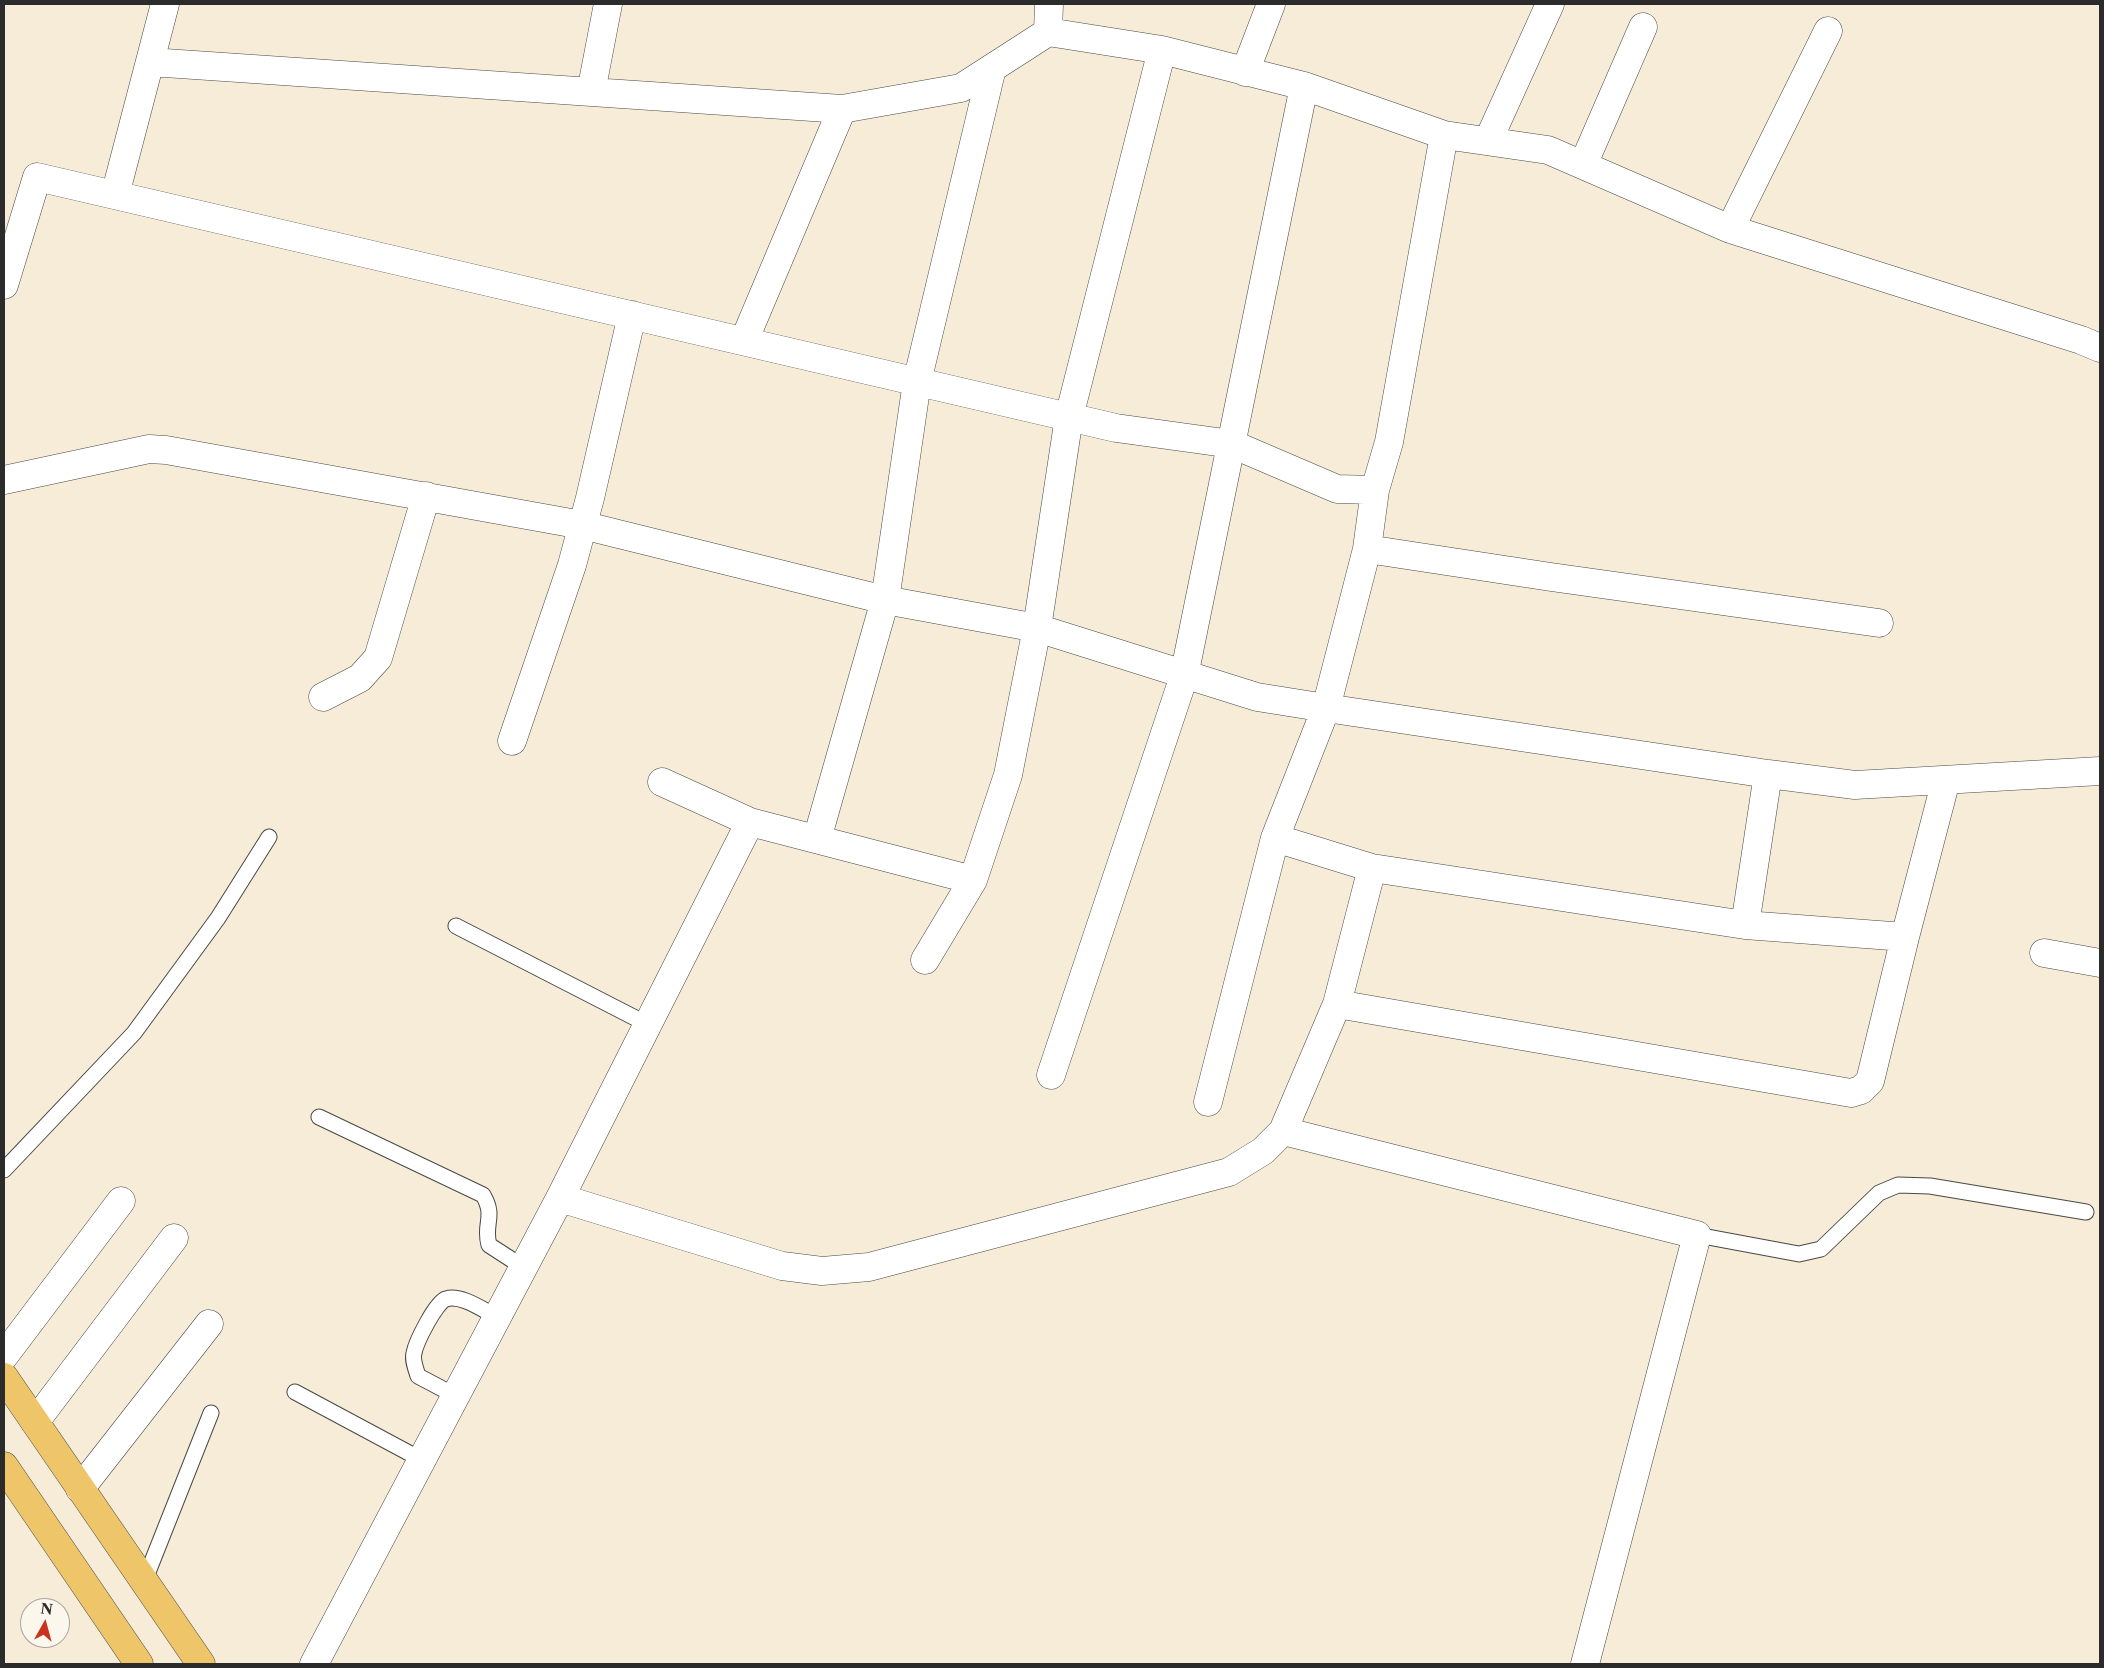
<!DOCTYPE html>
<style>
body{margin:0}
#map{position:relative;width:2104px;height:1668px;overflow:hidden;background:#f6ecd7;font-family:"Libre Caslon Text",serif}
canvas{display:block}
.frame{position:absolute;inset:0;border:5px solid #2b2b2b;pointer-events:none}
.north{position:absolute;left:20px;top:1598px;width:50px;height:50px;box-sizing:border-box;background:#fbf7ec;border:1px solid #a8a59f;border-radius:50%;rotate:7deg;font-size:14px;font-weight:700;line-height:20px;text-align:center;color:#2b2b2b}
.north::after{content:'';display:block;margin:auto;width:18px;height:22px;background:#c8321e;clip-path:polygon(50% 0,100% 100%,50% 72%,0 100%)}
</style>
<div id="map">
<canvas width="2104" height="1668"></canvas>
<div class="frame"></div>
<div class="north">N</div>
</div>
<script>
const ctx = document.querySelector('canvas').getContext('2d');
ctx.lineJoin = 'round';
function stroke(path, color, width, dash) { ctx.strokeStyle = color; ctx.lineWidth = width; ctx.lineCap = dash ? 'butt' : 'round'; ctx.setLineDash(dash || []); ctx.stroke(path); }
const lane = new Path2D(`
 M456 926 647 1024
 M319 1117 483 1195C496 1217 483 1224 489 1245L523 1267
 M4 1170 134 1033 218 918 269 837
 M1697 1235 1799 1254 1821 1249 1879 1193 1898 1185 1930 1186 2086 1212
 M295 1392 422 1460
 M456 1396 418 1376C416 1369 412 1360 414 1353 416 1342 436 1302 446 1299 461 1294 483 1310 497 1317
 M144 1582 211 1413`);
const street = new Path2D(`
 M1048 32 1049 4
 M150 62 842 109 961 88 1048 32 1162 50 1304 86 1444 135 1548 150 1730 229 2081 340 2100 348
 M1245 72 1271 4
 M591 92 608 4
 M1488 141 1550 4
 M1583 165 1643 27
 M115 195 165 4
 M1730 229 1828 31
 M4 285 37 177 1116 428 1232 444 1337 489 1375 490
 M744 341 842 109
 M4 480 149 449 166 450 582 525 885 600 1037 628 1257 697 1326 708 1768 774 1855 785 2100 771
 M1367 549 1551 577 1879 623
 M323 697 360 678 378 658 426 496
 M512 741 572 565 590 498 632 315
 M662 782 750 822 973 880
 M1275 838 1372 868
 M817 839 885 600 917 382 992 68
 M1745 925 1768 774
 M2044 953 2100 963
 M925 960 973 880 1008 775 1037 628 1069 417 1162 50
 M1337 1004 1851 1093 1861 1090 1870 1081 1905 937 1946 780
 M1051 1075 1184 676 1304 86
 M1208 1102 1275 838 1326 708 1367 549 1375 490 1389 442 1444 135
 M1283 1131 1697 1235 1585 1664
 M560 1198 750 822
 M4 1356 121 1201
 M35 1422 174 1238
 M80 1489 209 1324
 M314 1664 560 1198 782 1266 822 1271 869 1267 1229 1172 1263 1151 1283 1131 1337 1004 1372 868 1745 925 1905 937`);
const primary = new Path2D(`
 M4 1377 201 1664
 M4 1466 139 1664`);
stroke(lane, '#494845', 17);
stroke(street, '#494845', 29);
stroke(primary, '#494845', 29);
stroke(lane, '#fff', 15);
stroke(street, '#fff', 28);
stroke(primary, '#eec569', 28);
</script>
